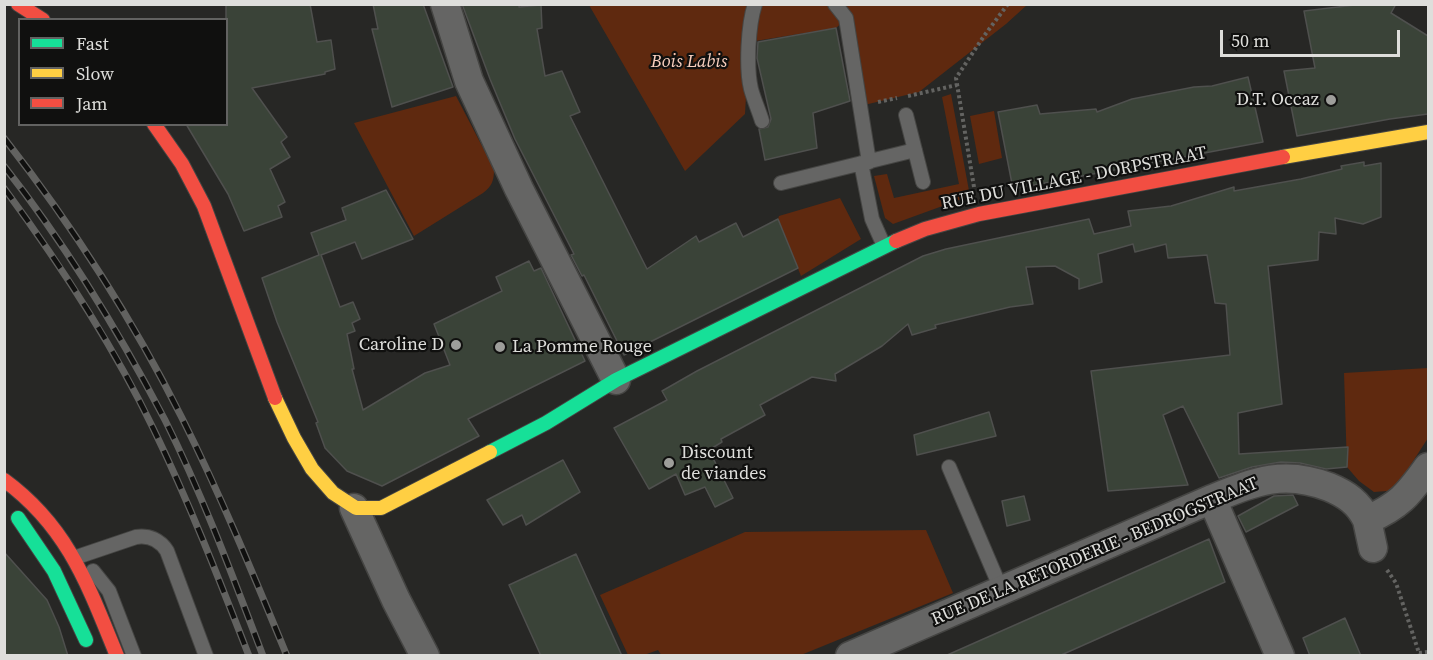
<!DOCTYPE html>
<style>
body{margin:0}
#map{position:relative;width:1433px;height:660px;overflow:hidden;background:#272725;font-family:"Source Serif 4",serif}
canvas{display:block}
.frame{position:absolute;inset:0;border:6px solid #dededb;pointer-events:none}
.legend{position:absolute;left:18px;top:18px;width:210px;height:108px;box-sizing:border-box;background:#10100f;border:2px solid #626261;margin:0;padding:8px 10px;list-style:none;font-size:18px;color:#dededb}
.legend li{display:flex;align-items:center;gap:12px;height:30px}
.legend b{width:30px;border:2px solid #626261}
.scale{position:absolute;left:1220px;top:30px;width:180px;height:27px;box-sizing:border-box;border:3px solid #dededb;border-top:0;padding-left:8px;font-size:18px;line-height:21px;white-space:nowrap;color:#dededb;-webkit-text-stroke:4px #10100f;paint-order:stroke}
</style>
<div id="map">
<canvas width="1433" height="660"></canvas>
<div class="frame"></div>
<ul class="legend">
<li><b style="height:8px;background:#16e098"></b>Fast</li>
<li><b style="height:8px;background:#ffcf43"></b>Slow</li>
<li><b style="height:8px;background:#f24e42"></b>Jam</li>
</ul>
<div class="scale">50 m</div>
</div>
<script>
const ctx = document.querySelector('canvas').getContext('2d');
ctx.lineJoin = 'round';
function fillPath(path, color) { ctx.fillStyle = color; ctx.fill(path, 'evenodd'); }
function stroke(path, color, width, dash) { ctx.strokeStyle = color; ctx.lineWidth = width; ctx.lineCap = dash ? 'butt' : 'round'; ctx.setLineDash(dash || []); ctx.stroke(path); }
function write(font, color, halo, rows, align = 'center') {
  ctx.font = font + ' "Source Serif 4",serif'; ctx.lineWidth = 4.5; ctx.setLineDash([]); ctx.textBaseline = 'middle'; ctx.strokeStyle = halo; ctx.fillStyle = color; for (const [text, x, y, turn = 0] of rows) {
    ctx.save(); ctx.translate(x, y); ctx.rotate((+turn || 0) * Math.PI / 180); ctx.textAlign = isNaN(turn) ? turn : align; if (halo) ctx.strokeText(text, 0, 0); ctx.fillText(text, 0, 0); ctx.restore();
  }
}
const green = new Path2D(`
 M589 5H1027L1006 24 919 92 860 106 846 19 836 28 749 42 745 114 685 171Z
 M951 94 970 196 893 224 885 218 874 176 887 174 894 198 959 184 942 97Z
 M456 96 494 169C494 181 492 186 483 193L414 236 354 123Z
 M994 111 1002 158 979 164 970 116Z
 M840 198 861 239 801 276 778 219 779 216Z
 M1428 368V438L1397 486 1387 491 1374 492 1359 481 1347 467 1344 373Z
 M926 530 953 593 801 655 662 656 658 650 644 655H628L600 595 745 532Z`);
const building = new Path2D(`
 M226 4H310L317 42 331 40 335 69 325 72V74L252 88 287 137 281 142 290 157 270 169 285 202 278 206 282 217 244 231 228 194 186 124H226Z
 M373 4H423L453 87 392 107 372 29H378Z
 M462 4H519V7L541 5 542 28 537 29 545 76 562 71 580 112 570 116 647 269 696 236 699 242 736 223 743 237 778 219 798 268 624 355 584 275 582 276 571 255 574 254 515 139 490 79Z
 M1363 4H1396L1391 13 1428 36V114L1390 119 1297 136 1284 71 1315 68 1304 11Z
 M836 28 850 101 813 113 817 148 765 160 759 129 768 127 771 119 757 58 758 42Z
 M1248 77 1263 142 1013 189 998 112 1037 105 1040 114 1096 109 1097 112 1132 99 1194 87 1212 86Z
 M1364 162V166L1381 163V217L1363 224 1335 218 1336 234 1319 232 1318 260 1268 266 1282 404 1238 413 1239 454 1348 447 1347 467 1326 469 1300 463 1281 462 1252 467 1219 478 1183 406 1163 415 1188 485 1108 491 1091 371 1230 355 1226 304 1215 303 1207 255 1168 258 1166 244 1135 252 1133 244 1098 254 1102 282 1079 289V279L1055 266 1026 267 1033 304 1010 307 935 325 936 328 912 335 908 324 882 346 835 374 836 381 812 377 760 405 765 415 721 439 722 442 709 450 733 498 715 507 705 487 685 495 676 474 649 489 614 428 667 400 662 391 697 371 923 256 946 249 1089 219 1094 234 1131 226 1128 211 1171 206 1234 187V191L1301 179 1342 169 1341 166Z
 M386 190 413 239 362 259 355 242 321 255 340 307 353 302 360 319 352 323 355 331 347 334 354 369H352L363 410 425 373 450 365 434 324 502 291 496 277 529 261 534 271 541 268 585 361 468 419 479 436 382 486 347 471 325 448 316 423 318 422 277 322 262 278 319 255 311 233 346 220 342 208Z
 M989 412 996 436 917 455 914 435Z
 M563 460 580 492 526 525 522 515 503 525 487 500Z
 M1293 495 1298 505 1246 532 1238 516 1274 496Z
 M1024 496 1030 520 1007 526 1002 501Z
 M1209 539 1225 582 1059 656H945Z
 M4 552 47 600 59 627 68 656H4Z
 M576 554 622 656H541L509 585Z
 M1345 618 1361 656H1310L1303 638Z`);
const path = new Path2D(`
 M908 96 957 85
 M878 102 897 98
 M974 187 956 78 984 36 1008 4
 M1387 570 1396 583 1420 656
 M1419 653 1428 652`);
const lane = new Path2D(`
 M755 4C748 25 746 68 751 89 754 100 759 111 762 121
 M835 4 846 18 869 162
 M906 115 923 182
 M861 163 872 219 884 246
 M781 183 915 150
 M949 467 1001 589
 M74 558 136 537C149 535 160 540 167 551L206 656
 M93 571 109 591 134 656`);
const street = new Path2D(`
 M445 4 469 81 519 189 616 380
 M1212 499 1280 656
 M354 508 396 600 425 656
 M1373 548 1367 520C1399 506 1408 495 1428 467
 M850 656 1212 499C1254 482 1283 469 1329 487 1346 494 1359 503 1367 520`);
const fast = new Path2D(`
 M490 452 546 423 616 380 896 241
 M18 518 54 571 86 640`);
const slow = new Path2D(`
 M1283 157 1428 132
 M275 398 294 438 312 469 333 493 356 508H381L490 452`);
const jam = new Path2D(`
 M18 4 43 20
 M154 124 182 164 204 206 275 398
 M896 241 925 229 979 214 1283 157
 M4 480C68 527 88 585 117 656`);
const rail = new Path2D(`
 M4 138C72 225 133 320 182 418 221 496 254 576 287 656
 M4 166C66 245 119 332 165 420 203 496 233 577 263 656
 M4 188C60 264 112 343 153 428 189 502 219 579 249 656`);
const markers = [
 [1331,100,6,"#9e9e9b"],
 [456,345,6,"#9e9e9b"],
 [500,347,6,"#9e9e9b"],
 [669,463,6,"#9e9e9b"]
];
const parkNames = [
 ["Bois Labis",689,62]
];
const poiNames = [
 ["D.T. Occaz",1319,100],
 ["Caroline D",444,345],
 ["La Pomme Rouge",512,347,"left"],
 ["Discount",681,453,"left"],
 ["de viandes",681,474,"left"]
];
const streetNames = [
 ["RUE DU VILLAGE - DORPSTRAAT",1074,179,-11],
 ["RUE DE LA RETORDERIE - BEDROGSTRAAT",1095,552,-23]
];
fillPath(green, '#5f290f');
fillPath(building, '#3a4338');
stroke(building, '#4f504e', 1.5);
stroke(lane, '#454543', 16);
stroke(street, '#454543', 31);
stroke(fast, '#454543', 16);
stroke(slow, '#454543', 16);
stroke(jam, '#454543', 16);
stroke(path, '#636361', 4, [3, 3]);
stroke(lane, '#656564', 14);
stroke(street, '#656564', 28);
stroke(fast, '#16e098', 14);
stroke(slow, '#ffcf43', 14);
stroke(jam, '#f24e42', 14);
stroke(rail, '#626260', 7);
stroke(rail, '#10100f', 4.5, [14]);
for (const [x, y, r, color] of markers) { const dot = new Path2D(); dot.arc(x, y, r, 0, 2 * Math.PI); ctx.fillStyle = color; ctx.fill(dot); stroke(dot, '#10100f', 2); }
write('italic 18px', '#f9cfbe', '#10100f', parkNames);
write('18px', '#dededb', '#10100f', poiNames, 'right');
write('18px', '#dededb', '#10100f', streetNames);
</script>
